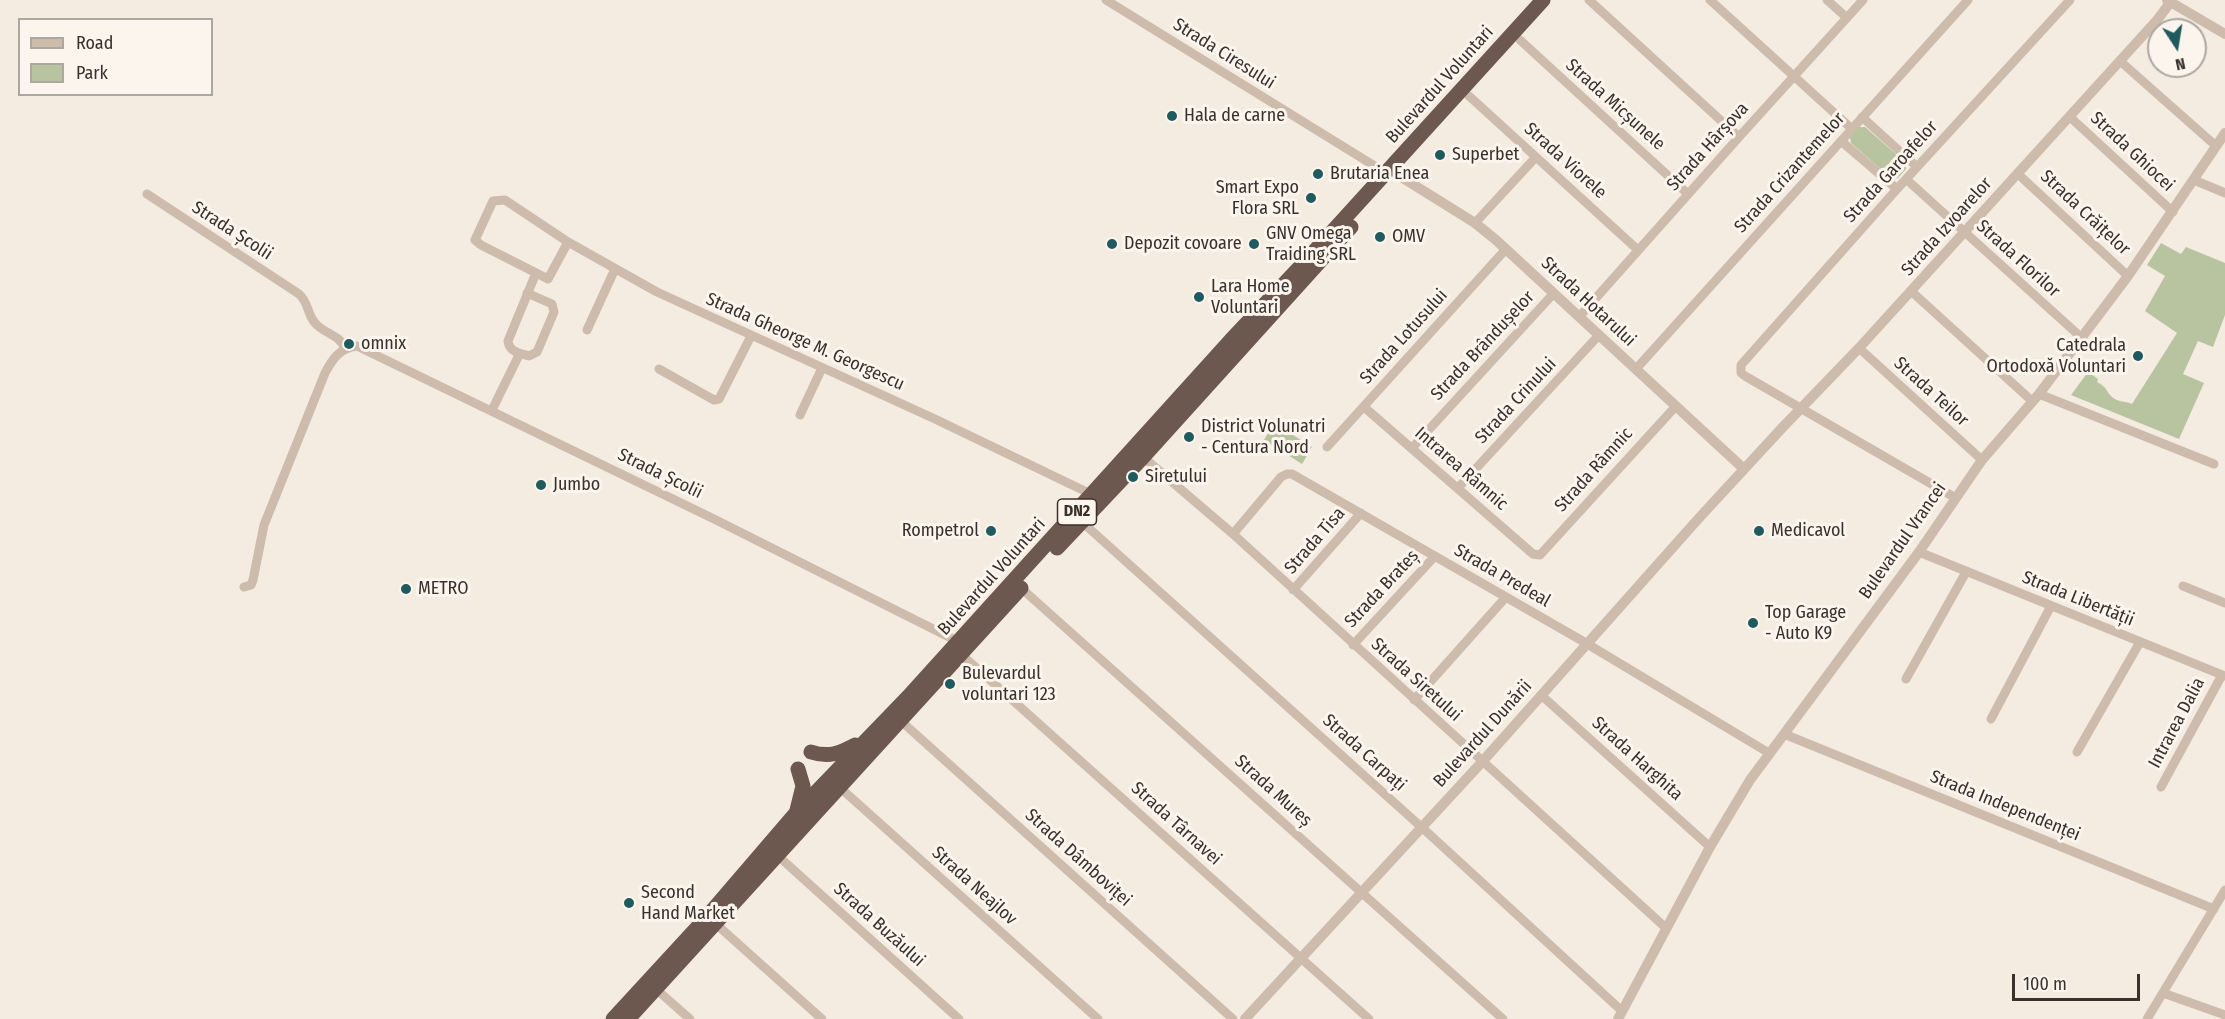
<!DOCTYPE html>
<meta charset="utf-8">
<style>
body{margin:0}
#map{position:relative;width:2225px;height:1019px;overflow:hidden;background:#f4ebe1;font-family:"Fira Sans Condensed",sans-serif}
canvas{display:block}
.legend{position:absolute;left:18px;top:18px;width:195px;height:78px;box-sizing:border-box;background:#fbf5ee;border:2px solid #aea6a0;margin:0;padding:8px 10px;list-style:none;font-size:18px;color:#3b302b}
.legend li{display:flex;align-items:center;gap:12px;height:30px}
.legend b{width:30px;border:2px solid #aea6a0}
.north{position:absolute;left:2147px;top:18px;width:60px;height:60px;box-sizing:border-box;background:#fbf5ee;border:2px solid #aea6a0;border-radius:50%;rotate:168deg;font-size:16px;font-weight:700;line-height:24px;text-align:center;color:#3b302b}
.north::after{content:'';display:block;margin:auto;width:21px;height:27px;background:#1f5a5e;clip-path:polygon(50% 0,100% 100%,50% 72%,0 100%)}
.scale{position:absolute;left:2012px;top:974px;width:128px;height:27px;box-sizing:border-box;border:3px solid #3b302b;border-top:0;padding-left:8px;font-size:18px;line-height:21px;white-space:nowrap;color:#3b302b;-webkit-text-stroke:4px #fbf5ee;paint-order:stroke}
</style>
<div id="map">
<canvas width="2225" height="1019"></canvas>
<ul class="legend">
<li><b style="height:8px;background:#cdbbac"></b>Road</li>
<li><b style="height:16px;background:#b8c4a0"></b>Park</li>
</ul>
<div class="north">N</div>
<div class="scale">100 m</div>
</div>
<script>
const ctx = document.querySelector('canvas').getContext('2d');
ctx.lineJoin = 'round';
function fillPath(path, color) { ctx.fillStyle = color; ctx.fill(path, 'evenodd'); }
function stroke(path, color, width, dash) { ctx.strokeStyle = color; ctx.lineWidth = width; ctx.lineCap = dash ? 'butt' : 'round'; ctx.setLineDash(dash || []); ctx.stroke(path); }
function write(font, color, halo, rows, align = 'center') {
  ctx.font = font + ' "Fira Sans Condensed",sans-serif'; ctx.lineWidth = 6; ctx.setLineDash([]); ctx.textBaseline = 'middle'; ctx.strokeStyle = halo; ctx.fillStyle = color; for (const [text, x, y, turn = 0] of rows) {
    ctx.save(); ctx.translate(x, y); ctx.rotate((+turn || 0) * Math.PI / 180); ctx.textAlign = isNaN(turn) ? turn : align; if (halo) ctx.strokeText(text, 0, 0); ctx.fillText(text, 0, 0); ctx.restore();
  }
}
const green = new Path2D(`
 M1859 127H1865L1906 163V169L1898 178 1892 179 1851 143 1850 137Z
 M2161 243 2181 254 2186 247 2225 263V315L2213 347 2198 341 2183 374 2204 383 2179 439 2071 395 2088 372 2098 379 2097 382C2108 388 2105 390 2112 397 2117 402 2125 401 2132 404L2177 333 2145 311 2165 276 2147 265Z
 M1274 423 1312 447 1302 464 1264 440Z`);
const minor = new Path2D(`
 M1106 0 1386 173
 M1589 0 1739 137
 M1710 0 1852 129
 M1827 0 1847 18
 M1520 40 1688 194
 M2120 61 2216 146
 M1469 96 1638 250
 M1862 117 1917 167
 M2070 117 2173 212
 M1841 141 1897 189
 M2018 174 2128 276
 M1906 179 2083 339
 M2194 180 2225 193
 M147 194 299 294C309 303 307 314 315 323 324 334 340 334 345 349
 M1475 223 1536 157
 M568 242 548 279 481 245 475 240 493 201 505 200 568 242 657 292 935 419 1093 495
 M1911 291 2032 401
 M527 293 552 304 554 312 537 352 529 356C520 353 509 352 508 341L536 273
 M1579 317 1739 137 1863 0
 M587 330 615 269
 M1859 348 1982 460
 M659 369 714 400 719 399 751 336
 M1636 369 1968 0
 M2039 394 2214 464
 M1364 407 1533 554 1540 555 1676 406
 M492 410 518 357
 M800 415 822 368
 M1327 447 1506 249
 M1412 448 1554 293
 M1143 457 1233 534 1666 928
 M1458 488 1599 335
 M1954 497 1745 376 1741 373V365L1897 189 2070 0
 M1082 522 1428 833 1622 1011
 M1233 534 1281 477 1287 474H1292L1579 639 1769 753
 M1919 552 2225 676
 M2183 586 2225 603
 M244 587 251 585 253 580 264 525 325 373C333 358 340 348 357 346L712 518 959 642
 M1021 588 1503 1019
 M1293 590 1361 513
 M1353 645 1435 556
 M962 655 1369 1019
 M1906 679 1966 572
 M1541 695 1710 847
 M1414 700 1506 597
 M1991 719 2051 606
 M901 721 1233 1019
 M1784 734 2214 909
 M2077 752 2140 642
 M836 784 1098 1019
 M2161 787 2222 675
 M777 855 959 1019
 M716 924 822 1019
 M656 989 690 1019
 M2163 993 2225 1015
 M2147 1019 2225 890`);
const tertiary = new Path2D(`
 M2167 0 2225 34
 M1398 175 1475 223 1496 240 1744 469
 M1245 1019 1482 762 1699 518 1782 428 1859 348 2158 19 2172 0
 M1618 1019 1710 847 1750 780 1919 552 1982 460 2039 394 2128 276 2225 133`);
const trunk = new Path2D(`
 M1057 548 1143 457 1351 227
 M811 752C829 758 840 753 855 745
 M797 810 803 786 798 769
 M613 1019 706 918 797 812 908 697 1231 340 1302 265 1543 0
 M628 1019 1021 588`);
const markers = [
 [1172,116,6,"#1f5a5e"],
 [1440,155,6,"#1f5a5e"],
 [1318,174,6,"#1f5a5e"],
 [1311,198,6,"#1f5a5e"],
 [1380,237,6,"#1f5a5e"],
 [1112,244,6,"#1f5a5e"],
 [1254,244,6,"#1f5a5e"],
 [1199,297,6,"#1f5a5e"],
 [349,344,6,"#1f5a5e"],
 [2138,356,6,"#1f5a5e"],
 [1189,437,6,"#1f5a5e"],
 [1133,477,6,"#1f5a5e"],
 [541,485,6,"#1f5a5e"],
 [991,531,6,"#1f5a5e"],
 [1759,531,6,"#1f5a5e"],
 [406,589,6,"#1f5a5e"],
 [1753,623,6,"#1f5a5e"],
 [950,684,6,"#1f5a5e"],
 [629,903,6,"#1f5a5e"]
];
const shields = [
 [1077,512,39]
];
const shieldNames = [
 ["DN2",1077,512]
];
const streetNames = [
 ["Strada Ciresului",1224,54,32],
 ["Bulevardul Voluntari",1440,85,-48],
 ["Strada Micșunele",1615,105,42],
 ["Strada Hârșova",1708,147,-48],
 ["Strada Ghiocei",2132,152,43],
 ["Strada Viorele",1565,161,42],
 ["Strada Garoafelor",1891,172,-48],
 ["Strada Crizantemelor",1790,173,-48],
 ["Strada Crăițelor",2085,213,43],
 ["Strada Izvoarelor",1947,227,-48],
 ["Strada Școlii",232,231,33],
 ["Strada Florilor",2018,259,42],
 ["Strada Hotarului",1588,302,43],
 ["Strada Lotusului",1404,337,-48],
 ["Strada Gheorge M. Georgescu",805,342,24],
 ["Strada Brândușelor",1483,346,-47],
 ["Strada Teilor",1931,392,42],
 ["Strada Crinului",1516,401,-47],
 ["Intrarea Râmnic",1461,469,41],
 ["Strada Râmnic",1594,470,-48],
 ["Strada Școlii",660,474,26],
 ["Strada Tisa",1315,541,-49],
 ["Bulevardul Vrancei",1903,541,-55],
 ["Strada Predeal",1502,576,30],
 ["Bulevardul Voluntari",992,577,-48],
 ["Strada Brateș",1382,589,-47],
 ["Strada Libertății",2078,599,22],
 ["Strada Siretului",1416,680,42],
 ["Intrarea Dalia",2177,723,-62],
 ["Bulevardul Dunării",1483,734,-48],
 ["Strada Carpați",1364,753,42],
 ["Strada Harghita",1637,759,42],
 ["Strada Mureș",1273,791,42],
 ["Strada Independenței",2005,806,22],
 ["Strada Târnavei",1176,824,42],
 ["Strada Dâmboviței",1078,858,42],
 ["Strada Neajlov",974,886,42],
 ["Strada Buzăului",879,925,42]
];
const poiNames = [
 ["Hala de carne",1184,116],
 ["Superbet",1452,155],
 ["Brutaria Enea",1330,174],
 ["Smart Expo",1299,188,"right"],
 ["Flora SRL",1299,209,"right"],
 ["GNV Omega",1266,234],
 ["Traiding SRL",1266,255],
 ["OMV",1392,237],
 ["Depozit covoare",1124,244],
 ["Lara Home",1211,287],
 ["Voluntari",1211,308],
 ["omnix",361,344],
 ["Catedrala",2126,346,"right"],
 ["Ortodoxă Voluntari",2126,367,"right"],
 ["District Volunatri",1201,427],
 ["- Centura Nord",1201,448],
 ["Siretului",1145,477],
 ["Jumbo",553,485],
 ["Rompetrol",979,531,"right"],
 ["Medicavol",1771,531],
 ["METRO",418,589],
 ["Top Garage",1765,613],
 ["- Auto K9",1765,634],
 ["Bulevardul",962,674],
 ["voluntari 123",962,695],
 ["Second",641,893],
 ["Hand Market",641,914]
];
fillPath(green, '#b8c4a0');
stroke(minor, '#cdbbac', 9);
stroke(tertiary, '#cdbbac', 10);
stroke(trunk, '#6c584f', 15);
for (const [x, y, r, color] of markers) { const dot = new Path2D(); dot.arc(x, y, r, 0, 2 * Math.PI); ctx.fillStyle = color; ctx.fill(dot); stroke(dot, '#fbf5ee', 2); }
for (const [x, y, w] of shields) { const box = new Path2D(); box.roundRect(x - w / 2, y - 13, w, 26, 4.5); ctx.fillStyle = '#fbf5ee'; ctx.fill(box); stroke(box, '#3b302b', 1.5); }
write('bold 16px', '#3b302b', null, shieldNames);
write('18px', '#3b302b', '#fbf5ee', streetNames);
write('18px', '#3b302b', '#fbf5ee', poiNames, 'left');
</script>
